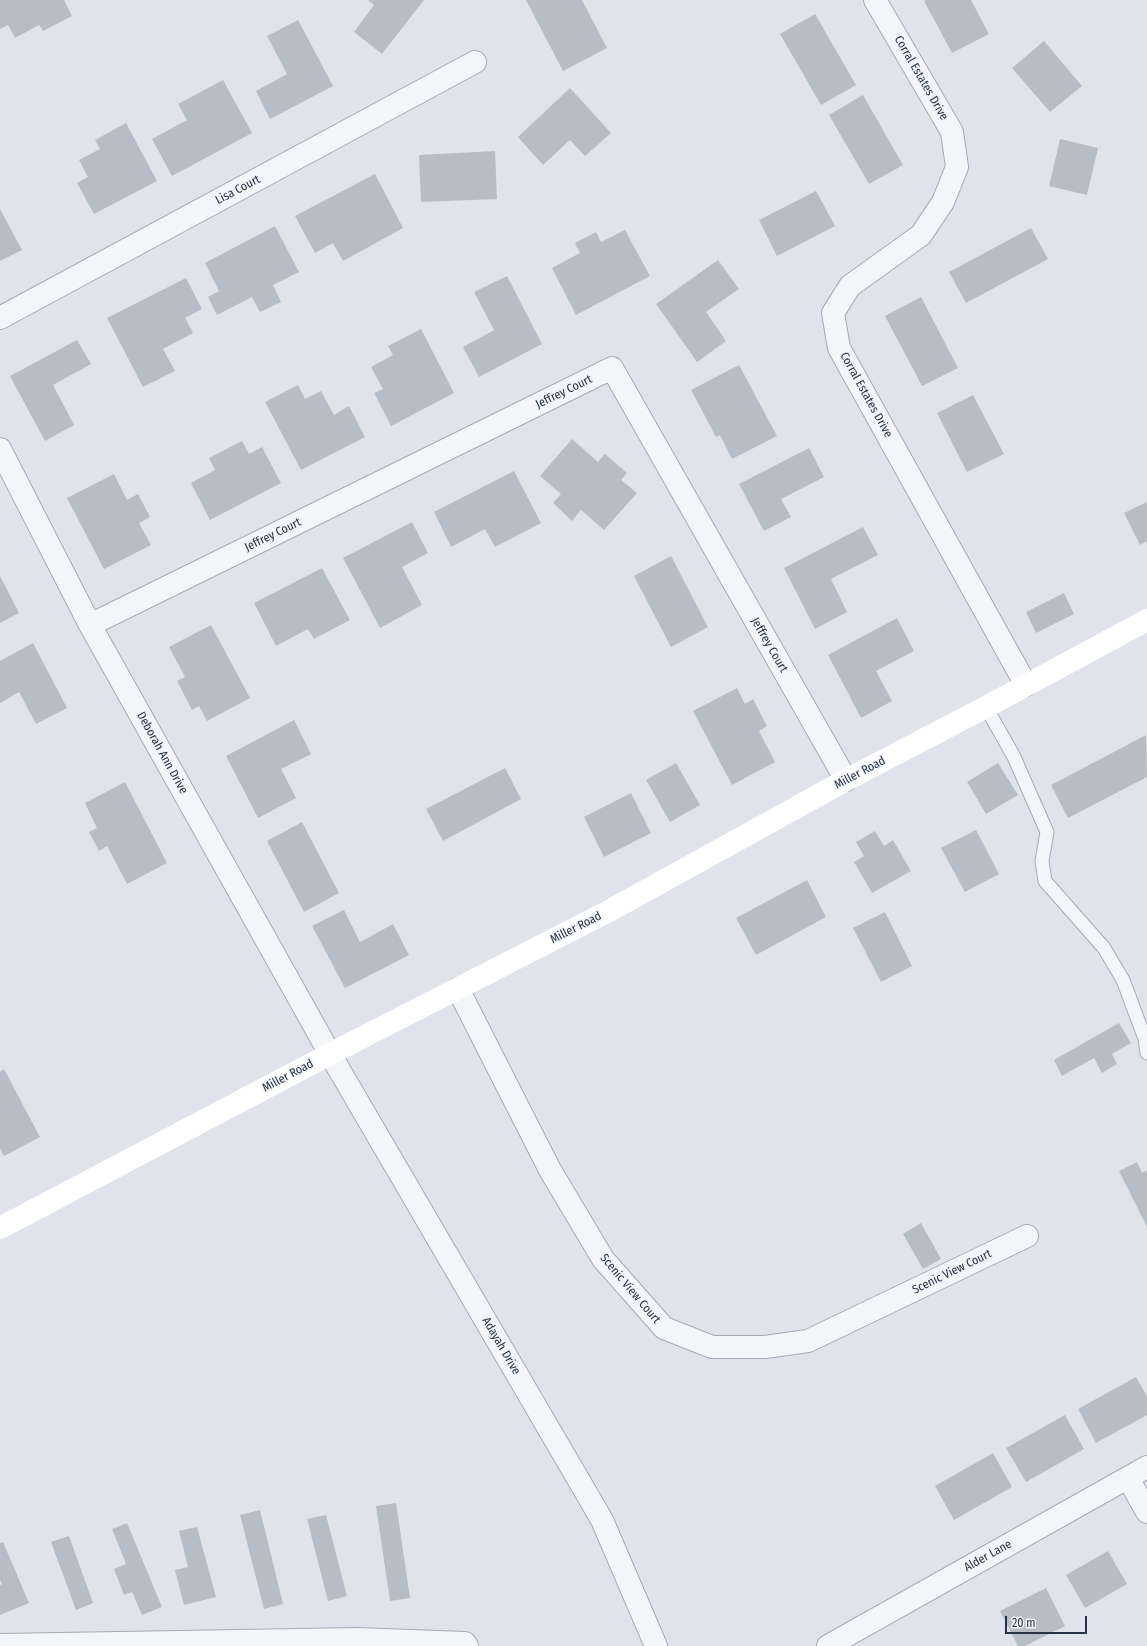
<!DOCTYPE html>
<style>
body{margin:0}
#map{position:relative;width:1147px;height:1646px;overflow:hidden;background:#e0e4ea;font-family:"Fira Sans Condensed",sans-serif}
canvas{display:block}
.scale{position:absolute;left:1005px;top:1616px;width:82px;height:18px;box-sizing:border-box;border:2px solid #283242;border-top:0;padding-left:5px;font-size:12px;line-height:14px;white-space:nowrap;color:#283242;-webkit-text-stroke:3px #f0f3f7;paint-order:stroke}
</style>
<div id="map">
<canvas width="1147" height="1646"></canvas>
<div class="scale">20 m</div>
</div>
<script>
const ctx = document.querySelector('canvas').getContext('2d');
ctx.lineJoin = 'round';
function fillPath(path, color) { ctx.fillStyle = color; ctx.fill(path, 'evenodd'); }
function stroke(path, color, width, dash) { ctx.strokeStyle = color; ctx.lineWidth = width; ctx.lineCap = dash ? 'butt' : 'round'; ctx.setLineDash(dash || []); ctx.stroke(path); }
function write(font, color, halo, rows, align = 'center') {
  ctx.font = font + ' "Fira Sans Condensed",sans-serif'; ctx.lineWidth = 3.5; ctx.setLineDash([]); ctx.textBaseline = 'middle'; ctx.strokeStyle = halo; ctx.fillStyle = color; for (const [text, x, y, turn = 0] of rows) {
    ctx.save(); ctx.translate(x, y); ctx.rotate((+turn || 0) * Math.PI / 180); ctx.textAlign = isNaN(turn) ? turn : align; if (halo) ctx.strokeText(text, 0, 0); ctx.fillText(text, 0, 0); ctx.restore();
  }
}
const building = new Path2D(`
 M0 0H64L72 16 43 31 39 25 15 38 8 25 0 29Z
 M368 0H424L382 54 354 32 374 5Z
 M526 0H582L607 48 563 71Z
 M926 0H971L989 34 952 53 924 1Z
 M815 14 856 85 821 105 780 34Z
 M298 20 333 86 270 119 256 91 287 74 267 36Z
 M1044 41 1082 86 1050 112 1012 68Z
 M223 80 252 133 172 176 152 139 187 120 178 104Z
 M570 88 611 133 585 156 570 140 543 165 518 137Z
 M863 95 903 165 869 184 829 115Z
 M126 123 157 181 94 214 77 183 88 177 79 160 100 149 95 140Z
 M1060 139 1098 148 1087 195 1049 186Z
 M495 151 497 199 421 202 419 155Z
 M375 174 403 228 343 261 333 243 315 253 295 216Z
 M816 191 835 226 777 256 759 220Z
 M0 209 22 250 0 261Z
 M275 226 299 272 273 285 281 302 260 312 252 297 217 315 208 297 219 291 205 263Z
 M1031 228 1048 259 966 303 949 272Z
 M625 230 650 276 576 315 552 268 580 253 575 243 596 232 601 242Z
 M718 260 739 289 706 312 726 341 697 362 656 304Z
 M507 276 542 344 479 377 463 347 494 330 474 292Z
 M186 278 202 309 185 318 193 333 163 349 175 371 143 387 107 318Z
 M921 297 958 368 922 386 885 316Z
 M421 329 454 393 391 426 374 393 383 389 371 367 393 355 388 346Z
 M77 340 91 364 53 385 74 425 45 441 10 376Z
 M739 365 777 436 732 459 720 435 716 437 691 390Z
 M298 385 305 399 321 391 334 415 349 406 365 437 301 470 265 402Z
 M973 395 1004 454 967 472 937 413Z
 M572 439 598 462 605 454 627 473 621 480 637 493 604 530 581 510 572 521 553 503 561 494 540 476Z
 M242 441 249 454 262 447 281 483 210 520 191 483 215 470 209 458Z
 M809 448 824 477 781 499 791 517 764 531 739 484Z
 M514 471 541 523 495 547 485 529 451 547 434 512Z
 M114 474 127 500 138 494 150 517 139 523 151 545 104 569 67 498Z
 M1147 502V541L1140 545 1124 513Z
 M412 522 428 553 402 567 422 605 380 628 343 558Z
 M863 527 878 555 831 579 847 612 815 629 784 568Z
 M671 556 708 627 671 647 634 576Z
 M322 568 350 620 314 639 308 629 276 646 254 603Z
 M0 576 19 613 0 623Z
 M1064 593 1074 614 1036 633 1026 612Z
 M897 618 914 651 876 671 892 701 861 718 828 655Z
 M211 625 250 698 207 721 199 706 192 710 177 681 185 677 169 647Z
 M33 643 67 708 36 724 19 692 0 703V661Z
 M737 688 745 704 753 699 767 726 759 731 775 762 732 785 693 711Z
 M294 720 311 754 281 769 296 798 258 818 226 756Z
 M1146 735 1147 777 1068 818 1051 785Z
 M676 763 700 805 670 822 646 780Z
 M998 763 1018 795 986 814 967 782Z
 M505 768 521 799 443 841 426 809Z
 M125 782 167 863 127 884 107 846 99 851 89 832 97 828 85 803Z
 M631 793 651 833 604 857 584 817Z
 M302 822 339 893 304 912 267 841Z
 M976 830 999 874 965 892 941 848Z
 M875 831 884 846 893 840 911 871 872 893 854 862 864 856 856 842Z
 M807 880 826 917 756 955 736 918Z
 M344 910 360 942 393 924 409 955 345 988 312 926Z
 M885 912 912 966 881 982 853 928Z
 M1119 1023 1131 1043 1112 1054 1117 1064 1102 1073 1094 1058 1062 1076 1054 1060Z
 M4 1069 40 1137 4 1156 0 1149V1072Z
 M1137 1162 1142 1173 1147 1170V1227L1119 1171Z
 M921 1223 941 1259 923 1269 903 1234Z
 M1136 1377 1147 1396V1415L1096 1443 1078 1409Z
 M1065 1415 1084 1449 1026 1482 1006 1448Z
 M993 1453 1012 1487 954 1520 935 1486Z
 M396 1503 410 1598 390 1601 376 1506Z
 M260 1510 283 1604 264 1609 240 1515Z
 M326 1515 347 1596 328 1601 307 1519Z
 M127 1523 162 1607 142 1615 132 1592 124 1595 114 1569 126 1564 112 1529Z
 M197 1527 216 1597 184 1605 175 1570 188 1567 179 1531Z
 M69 1536 93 1603 76 1610 51 1542Z
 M3 1542 29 1603 0 1615V1585L2 1584 0 1580V1543Z
 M1108 1551 1127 1584 1085 1608 1066 1575Z
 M1046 1588 1065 1626 1025 1646H1018L1000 1611Z`);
const lane = new Path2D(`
 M986 707 1014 757 1047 832 1042 861 1045 881 1104 948 1123 980 1145 1039 1147 1053`);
const street = new Path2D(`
 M875 0 952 132 957 167 943 202 921 235 850 286 833 313 839 348 1026 685
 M0 318 475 62
 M0 449 90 625 330 1054 602 1520 656 1646
 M90 625 612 368 846 780
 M458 989 550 1170 603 1259 664 1328 712 1347H765L808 1341 1027 1236
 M1128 1478 1147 1512
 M0 1645 357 1639 465 1643 467 1646
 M828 1646 1147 1467`);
const secondary = new Path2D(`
 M0 1228 330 1054 609 911 846 780 986 707 1147 620`);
const streetNames = [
 ["Corral Estates Drive",921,78,60],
 ["Lisa Court",238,190,-28],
 ["Jeffrey Court",564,392,-26],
 ["Corral Estates Drive",866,395,61],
 ["Jeffrey Court",273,535,-26],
 ["Jeffrey Court",769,645,60],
 ["Deborah Ann Drive",162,753,61],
 ["Miller Road",860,773,-28],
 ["Miller Road",576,928,-27],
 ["Miller Road",288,1076,-28],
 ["Scenic View Court",952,1272,-26],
 ["Scenic View Court",630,1289,50],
 ["Adayah Drive",501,1346,60],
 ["Alder Lane",988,1556,-29]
];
fillPath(building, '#b7bdc7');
stroke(lane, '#a5abb4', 15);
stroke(street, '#a5abb4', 24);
stroke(lane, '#f3f5f8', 13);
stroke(street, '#f3f5f8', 22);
stroke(secondary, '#fff', 22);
write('12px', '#283242', '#f0f3f7', streetNames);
</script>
